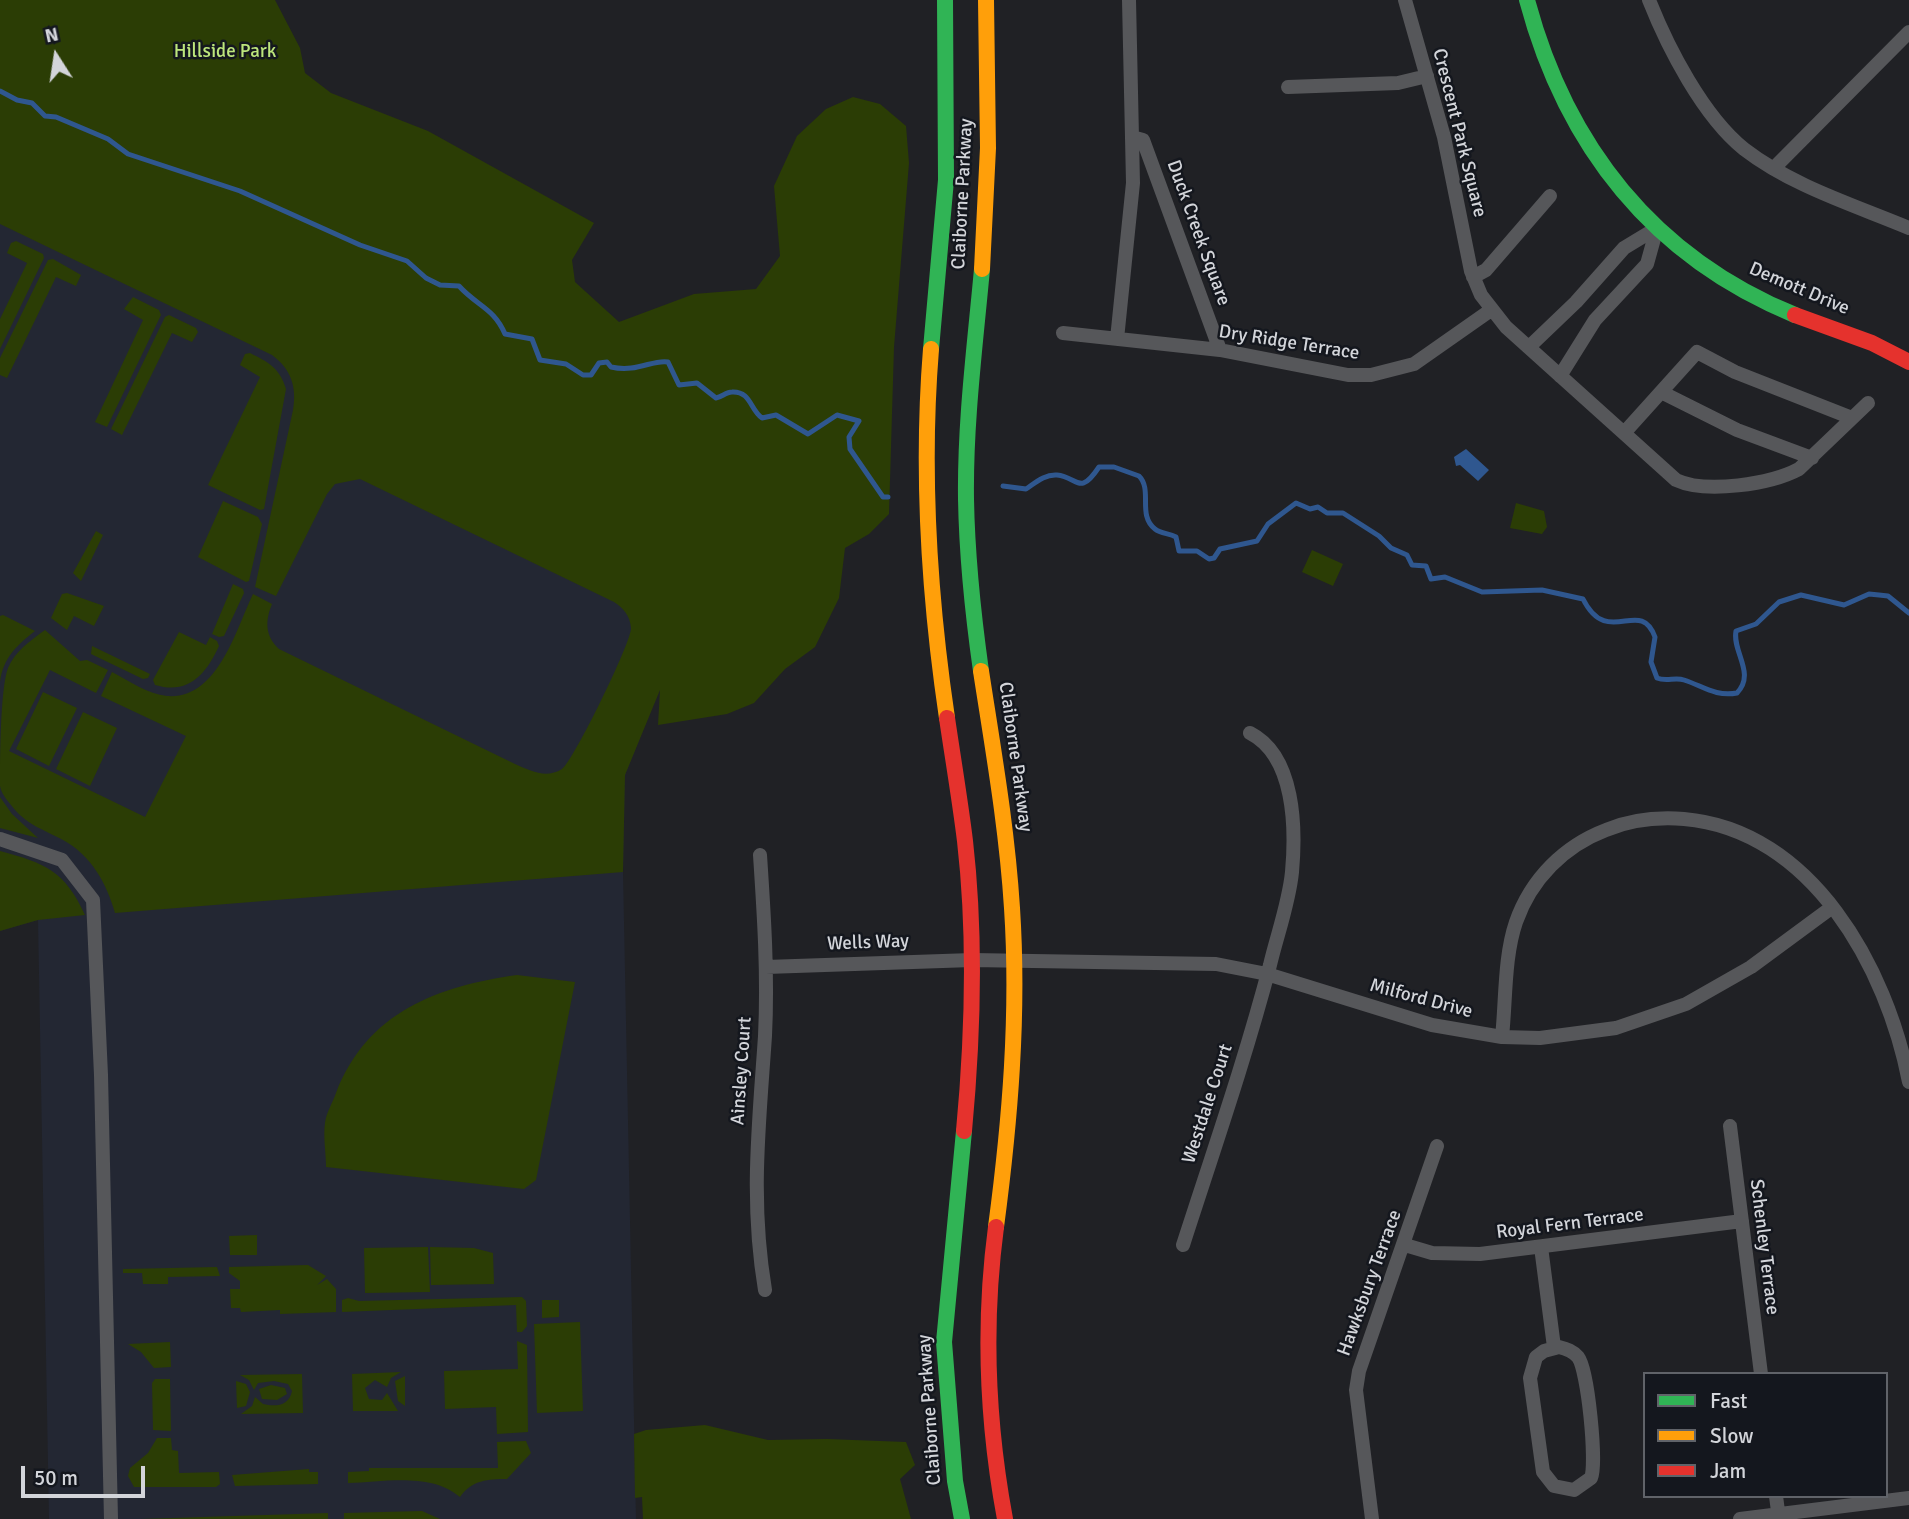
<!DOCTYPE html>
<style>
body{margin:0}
#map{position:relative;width:1909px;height:1519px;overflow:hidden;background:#202125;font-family:Signika,sans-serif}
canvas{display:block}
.legend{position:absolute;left:1643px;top:1372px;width:245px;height:126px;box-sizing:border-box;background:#14171e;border:2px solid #606369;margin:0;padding:9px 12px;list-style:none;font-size:21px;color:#d3d5da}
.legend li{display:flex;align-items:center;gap:14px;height:35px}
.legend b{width:35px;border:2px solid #606369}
.north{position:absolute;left:21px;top:21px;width:70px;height:70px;-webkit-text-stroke:5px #14171e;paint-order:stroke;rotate:348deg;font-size:19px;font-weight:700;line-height:28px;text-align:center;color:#d3d5da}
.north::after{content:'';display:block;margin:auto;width:24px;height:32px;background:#d3d5da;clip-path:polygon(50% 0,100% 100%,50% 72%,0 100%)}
.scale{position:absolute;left:21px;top:1466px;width:124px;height:32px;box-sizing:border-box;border:4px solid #d3d5da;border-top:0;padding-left:9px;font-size:21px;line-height:24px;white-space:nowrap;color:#d3d5da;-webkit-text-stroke:5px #14171e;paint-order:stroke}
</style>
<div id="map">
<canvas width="1909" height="1519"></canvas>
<ul class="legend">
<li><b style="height:9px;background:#30b455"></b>Fast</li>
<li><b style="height:9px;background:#ff9f0a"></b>Slow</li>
<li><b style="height:9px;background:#e5322d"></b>Jam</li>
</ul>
<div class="north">N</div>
<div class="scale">50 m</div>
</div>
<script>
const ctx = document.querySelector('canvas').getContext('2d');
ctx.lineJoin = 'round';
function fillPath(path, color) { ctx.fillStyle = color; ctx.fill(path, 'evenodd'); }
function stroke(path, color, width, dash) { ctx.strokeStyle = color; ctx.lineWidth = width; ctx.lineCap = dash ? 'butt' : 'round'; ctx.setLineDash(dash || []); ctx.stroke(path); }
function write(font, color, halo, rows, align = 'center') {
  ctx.font = font + ' Signika,sans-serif'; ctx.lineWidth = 5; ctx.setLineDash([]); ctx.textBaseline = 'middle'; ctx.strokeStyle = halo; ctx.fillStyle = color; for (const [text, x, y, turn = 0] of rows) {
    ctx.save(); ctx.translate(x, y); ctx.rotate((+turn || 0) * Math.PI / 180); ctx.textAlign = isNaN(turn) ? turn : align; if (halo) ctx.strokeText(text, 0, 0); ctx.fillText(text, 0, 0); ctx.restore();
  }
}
const built = new Path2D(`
 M0 175 272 287 714 555 625 775 623 872 636 1519H49L38 920 0 931Z`);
const green = new Path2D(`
 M0 0H275L300 48 305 73 331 93 428 131 594 223 572 260 575 282 619 322 694 294 756 289 780 256 774 186 797 136 826 109 853 97 880 104 906 126 909 163 894 347 889 514 869 534 845 548 839 598 815 647 785 669 754 703 727 714 658 725 660 690 625 775 623 872 115 913C107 884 91 855 63 840 43 829 26 825 11 805 7 800 1 793 0 786 0 764 0 689 8 668 15 651 30 641 45 630L80 661 87 660 108 670 96 693 50 670 9 751 145 817 186 736 101 696 112 672C129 681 148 694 167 696 218 700 236 629 253 594L272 604C265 621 265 636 279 649L515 764C531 771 546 779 562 769 573 762 632 641 631 628 630 615 623 608 614 602L360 479 335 484 327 494 276 596 255 587 293 410C297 387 291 369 272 355L0 224Z
 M16 241 43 254 44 258 0 349V319L27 263 7 253 11 243Z
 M53 259 81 275 76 286 56 277 7 378 0 375V358L48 260Z
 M133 297 159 310 161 315 107 427 95 422 143 320 124 309Z
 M169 315 196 328 198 332 192 342 172 333 122 435 111 429 165 317Z
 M250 353C268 362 280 368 286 389L264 509 260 510 208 485 260 377 240 365 245 354Z
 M223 501 258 517 262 524 249 581 246 582 198 557Z
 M1516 503 1544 511 1547 527 1542 534 1510 528Z
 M96 531 103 535 81 581 73 573Z
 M1312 550 1343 564 1333 586 1302 572Z
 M233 584 243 589 244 593 224 636 219 637 212 634Z
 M67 593 104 606 94 626 74 616 67 630 51 618 62 594Z
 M3 615 35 631C17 645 3 658 0 682V616Z
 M179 632 206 645 210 637 217 641 219 646C206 674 189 695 155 685L153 680Z
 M92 646 150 674 148 678 143 679 91 654Z
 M43 692 77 708 49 766 16 749Z
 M83 712 117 728 90 786 56 769Z
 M0 797 12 814 38 838 0 828Z
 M0 851C45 863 65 871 85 915L38 920 0 931Z
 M517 975 575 982 536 1180 524 1189 326 1167C326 1153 323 1137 325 1123 326 1113 333 1102 336 1093 367 1012 438 986 517 975Z
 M257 1235V1255H230L229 1236Z
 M428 1247 430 1292 365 1293 364 1248Z
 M430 1247 474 1248 493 1253 494 1284 431 1285Z
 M308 1265 326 1276 317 1285 327 1279 336 1289V1312L280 1314V1310L241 1312 240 1308H231L230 1289H240V1281L229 1273V1267Z
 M217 1267 220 1276 168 1277V1284H143L142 1273H123V1269Z
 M522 1297 526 1301 527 1326 522 1332H517L516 1305 342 1312V1300L348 1298 359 1301Z
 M542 1300H559V1317L542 1318Z
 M580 1322 583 1411 537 1413 534 1324Z
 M517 1341 527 1345 528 1432 497 1434 496 1407 445 1409 444 1371 518 1369Z
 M170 1342 171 1367 154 1368 141 1352 128 1344Z
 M401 1372 391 1378 387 1387 375 1380 365 1388 369 1399 382 1400 387 1393 398 1411H353L352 1374Z
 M302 1374 303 1413 241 1414 252 1406 255 1397 263 1404C276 1407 289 1406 292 1391L288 1384 274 1381 258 1383 254 1390 249 1380 240 1375Z
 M405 1376V1406L398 1401 395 1381Z
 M155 1379H170L171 1431 153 1430 152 1383Z
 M236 1381 246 1384 250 1392 246 1406 237 1408Z
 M271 1385 285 1388 287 1394 277 1400 262 1399 259 1389Z
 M705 1425 768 1440 827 1439 906 1442 915 1465 900 1479 911 1519H643L642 1497 635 1498 634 1434 646 1430Z
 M157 1438H171L172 1450 178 1451 179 1473 219 1472 220 1484 216 1487H134L128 1476 130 1468 148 1453Z
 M526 1441 531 1453 507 1479C488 1479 472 1480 460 1497 431 1472 384 1482 348 1483V1472L369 1471V1468H498L497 1442Z
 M309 1469V1472H318V1484L235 1486 232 1475Z
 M422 1511 440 1519H344V1513Z
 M328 1513V1519H141Z`);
const water = new Path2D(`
 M1466 449 1489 470 1478 481 1460 465 1456 466 1454 457Z`);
const stream = new Path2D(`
 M0 91 17 100 32 103 45 116 56 117 108 139 128 154 240 191 360 245 407 261 426 278 440 285 459 286C477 306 494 308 505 334L532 339 540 360 566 364 583 375H591L599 363 607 362 611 367C637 373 653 359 668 362L679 385 697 383 716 398C722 397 726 392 732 392 751 391 750 410 762 418L776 415 808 434 837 415 859 421 849 437 850 449 883 497H888
 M1003 486 1026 489C1035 483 1045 474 1057 475 1078 477 1079 497 1099 467H1114L1139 476C1153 490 1137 515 1155 529 1161 534 1169 533 1176 537L1179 551H1197L1209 559 1214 558 1220 549 1257 541 1268 524 1296 503 1310 509 1318 507 1327 513H1343L1379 536 1391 548 1407 555 1412 565 1426 566 1431 579 1445 577 1482 592 1542 590 1583 599C1608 649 1640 596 1655 637L1651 662 1657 678C1666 682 1675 677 1684 680 1703 686 1715 697 1737 693 1756 673 1732 652 1736 631L1756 624 1779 602 1801 595 1844 605 1869 594 1879 595 1888 596 1909 613`);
const street = new Path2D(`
 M1405 0 1444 137 1471 271 1481 295 1506 327 1676 480C1706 494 1771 484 1799 469L1868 403
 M1649 0C1668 48 1703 116 1744 149 1792 186 1854 205 1909 228
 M1288 87 1398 83 1427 76
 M1132 137 1143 140 1220 350
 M1774 168 1909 32
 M1473 277 1486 270 1550 196
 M1063 333 1220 350 1348 375H1371L1414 364 1491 310
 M1117 339 1133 183 1129 0
 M1529 347 1576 302 1624 248 1657 228 1647 264 1595 320 1560 376
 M1661 392 1737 430 1812 458
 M1624 433 1697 352 1735 372 1852 418
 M0 839 62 860 93 900 101 1075 111 1519
 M760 855C764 915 768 975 765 1036 759 1125 750 1200 765 1290
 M766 967 972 960 1216 964 1267 974 1432 1025 1502 1037 1540 1038 1616 1028 1686 1004 1751 967 1831 908
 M1502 1037C1506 1000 1504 957 1516 922 1531 879 1564 846 1606 830 1630 820 1658 817 1684 819 1812 830 1887 968 1909 1082
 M1730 1126 1761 1374
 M1183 1245C1213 1152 1245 1060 1270 965 1277 935 1289 903 1292 872 1296 828 1295 756 1250 733
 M1405 1245 1432 1253 1480 1254 1742 1221
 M1541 1247 1554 1347
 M1559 1347C1567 1349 1573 1351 1578 1357 1588 1370 1597 1463 1591 1478L1574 1490 1554 1486 1543 1472 1530 1378 1536 1357 1544 1351Z
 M1776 1496 1779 1519
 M1372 1519 1356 1390 1359 1371 1437 1146
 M1740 1519 1909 1498`);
const fast = new Path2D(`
 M1527 0C1566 146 1653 257 1795 315
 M931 349 946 180 945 0
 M981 671C973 614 967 557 966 499 965 422 975 346 982 269
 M962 1519 955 1481 944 1342 964 1131`);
const slow = new Path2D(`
 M982 269 988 148 986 0
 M931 349C921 473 929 596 947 718
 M981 671C993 749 1007 828 1012 908 1019 1015 1010 1121 996 1227`);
const jam = new Path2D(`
 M1795 315 1872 343 1909 362
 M947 718C953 759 960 800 965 841 976 937 973 1035 964 1131
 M996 1227C983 1325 987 1422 1005 1519`);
const parkNames = [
 ["Hillside Park",225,52]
];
const streetNames = [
 ["Crescent Park Square",1459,133,76],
 ["Claiborne Parkway",963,194,-87],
 ["Duck Creek Square",1198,233,70],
 ["Demott Drive",1799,289,23],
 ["Dry Ridge Terrace",1289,343,9],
 ["Claiborne Parkway",1015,757,82],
 ["Wells Way",868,943,-2],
 ["Milford Drive",1421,999,15],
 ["Ainsley Court",742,1071,-86],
 ["Westdale Court",1208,1104,-72],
 ["Royal Fern Terrace",1570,1224,-7],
 ["Schenley Terrace",1764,1247,83],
 ["Hawksbury Terrace",1370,1283,-70],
 ["Claiborne Parkway",930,1410,-94]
];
fillPath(built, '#232733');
fillPath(green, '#2b3d05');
fillPath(water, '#2f578f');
stroke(stream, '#2f578f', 5);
stroke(street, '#56575a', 14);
stroke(fast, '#30b455', 16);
stroke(slow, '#ff9f0a', 16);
stroke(jam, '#e5322d', 16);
write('19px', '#bde67c', '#14171e', parkNames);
write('19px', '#d3d5da', '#14171e', streetNames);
</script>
